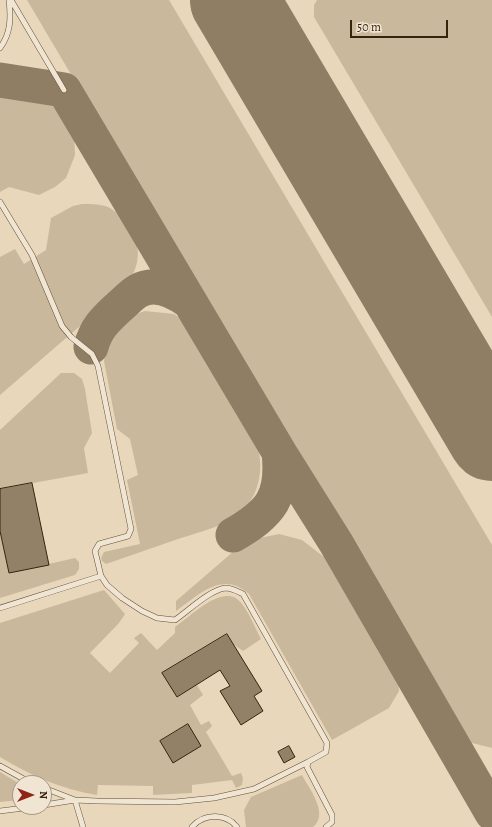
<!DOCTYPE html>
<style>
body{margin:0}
#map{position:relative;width:492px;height:827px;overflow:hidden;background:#e8d7bb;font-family:Alegreya,serif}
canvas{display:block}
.north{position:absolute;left:12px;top:775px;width:40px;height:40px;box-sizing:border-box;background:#f0e5d3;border:1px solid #a69783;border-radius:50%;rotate:90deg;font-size:11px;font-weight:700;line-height:16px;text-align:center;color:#36230c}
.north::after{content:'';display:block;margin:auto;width:14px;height:18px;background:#8f2418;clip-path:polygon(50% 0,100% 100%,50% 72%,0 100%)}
.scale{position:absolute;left:350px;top:20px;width:98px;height:18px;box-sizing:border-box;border:2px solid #36230c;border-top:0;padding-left:5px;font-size:12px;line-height:14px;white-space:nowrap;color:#36230c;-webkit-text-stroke:3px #f0e5d3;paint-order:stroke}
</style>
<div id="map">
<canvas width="492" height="827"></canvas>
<div class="north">N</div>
<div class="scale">50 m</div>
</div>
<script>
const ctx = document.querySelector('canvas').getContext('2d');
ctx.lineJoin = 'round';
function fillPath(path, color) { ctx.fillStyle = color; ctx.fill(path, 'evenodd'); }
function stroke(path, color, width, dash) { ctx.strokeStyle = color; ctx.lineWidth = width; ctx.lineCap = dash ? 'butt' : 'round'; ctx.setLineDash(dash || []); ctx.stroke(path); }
const green = new Path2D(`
 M27 0H169L492 545V748L472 743 461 734Z
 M317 0H492V317L314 17V5Z
 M0 93 51 104 70 125 74 133 75 155 66 178 55 187 39 195 9 187 0 192Z
 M82 204C91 204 103 204 110 208 141 227 147 261 124 288L0 395V257L15 249 24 264 46 250 51 218 73 206Z
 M145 311 174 314 191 326 256 441C267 473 257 509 224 523 210 530 193 534 178 539 154 547 130 556 106 564L102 561 101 558 104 552 140 544 127 480 138 475 130 439 117 429 104 361C107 335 120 318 145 311Z
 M61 373H74L82 379 85 389 92 433 84 448 88 473 0 489V430Z
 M0 531 9 573 75 558 79 562V569L75 575 0 598Z
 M279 534 302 540 328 560 398 678 399 691 389 708 332 740 249 594C222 570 199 595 176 611V601L241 545 255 539Z
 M104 590 125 614 119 623 90 653 110 673 139 643 134 638 141 633 157 650 175 633V627C191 616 225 580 242 604 250 614 255 628 261 639L243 651 233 644 227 634 163 673 177 697 197 685 203 695 190 705 201 725 209 721 212 726 206 732 232 776 241 773 243 778 242 785 236 788 232 780 192 785V793L153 795V786L98 785 97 795C61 789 31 776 0 757V623Z
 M0 772 20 784V800L0 802Z
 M302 775C308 787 330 814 313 827H246L244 810 251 797Z`);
const taxiway = new Path2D(`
 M0 80 64 90 279 452 336 543 492 813
 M91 347C96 328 105 320 119 307 125 302 131 295 138 291 155 281 176 292 190 302
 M233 535C271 513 284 497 279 452`);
const runway = new Path2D(`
 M234 0 492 437`);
const building = new Path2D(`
 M32 483 49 565 9 573 0 531V489Z
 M227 634 262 691 254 696 263 711 241 725 220 691 230 686 220 670 177 697 162 673Z
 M188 724 201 746 173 763 160 741Z
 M289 746 295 757 284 763 278 752Z`);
const lane = new Path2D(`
 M11 0 64 90
 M0 48C11 33 11 18 9 0
 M0 202 32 255 62 326 71 337 92 354 98 366 131 529 128 536 99 544 95 551 101 576 107 585 122 598 142 611 157 618 175 620C188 611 210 590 225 588 232 588 237 591 243 594L327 743 326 752 308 762 307 767 332 815V822L326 827
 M0 608 101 576
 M0 766 31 783
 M44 788 75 800 97 801 175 802 214 798 254 789 308 762
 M44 805 75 800 83 827
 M0 811 32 807
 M192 827C204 813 226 813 237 827`);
fillPath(green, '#cab89d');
stroke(taxiway, '#8f7d64', 35);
stroke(runway, '#8f7d64', 88);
fillPath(building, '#938167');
stroke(building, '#36230c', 1);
stroke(lane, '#625038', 6);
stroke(lane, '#f0e5d3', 5);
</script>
